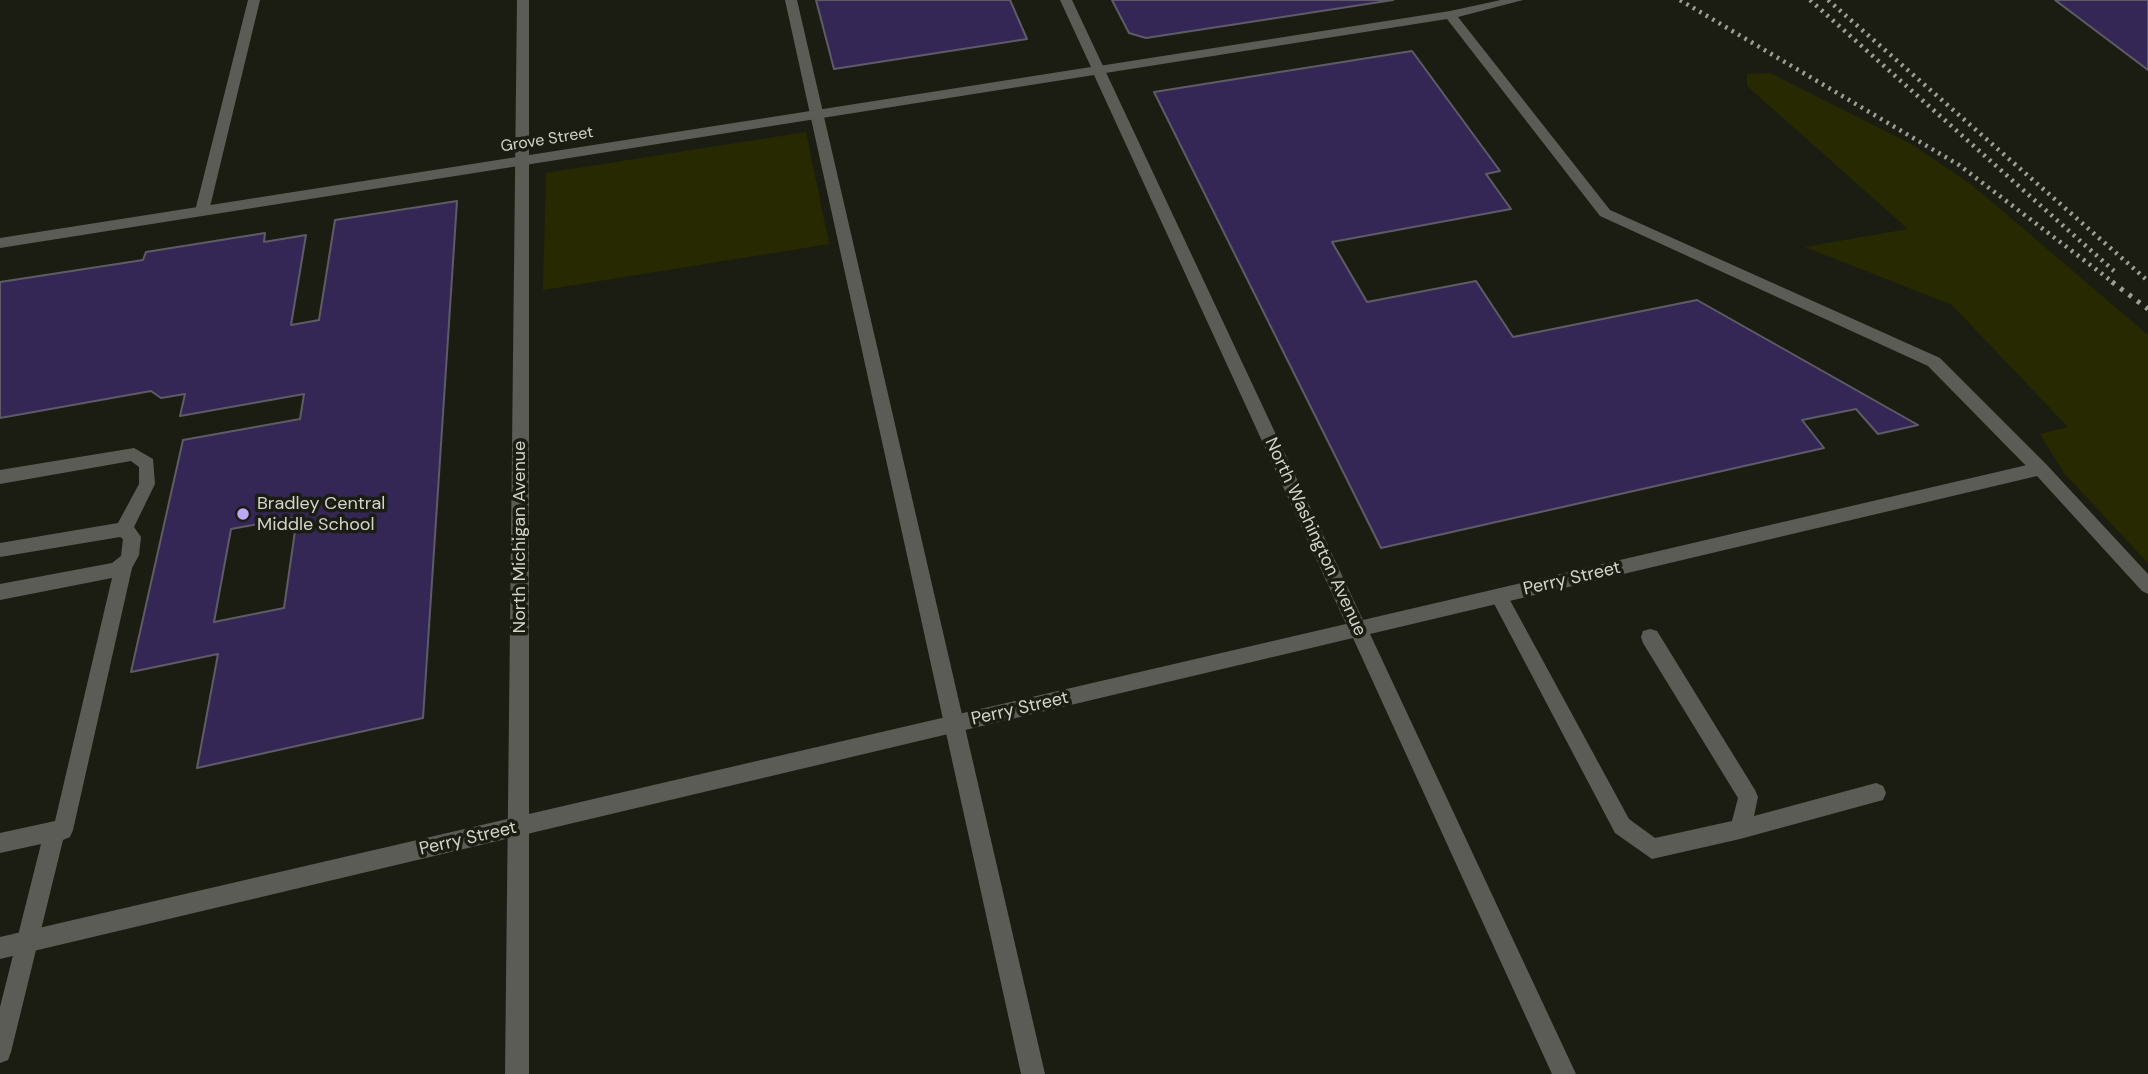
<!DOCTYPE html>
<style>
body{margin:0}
canvas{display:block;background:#1c1d12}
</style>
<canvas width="2148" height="1074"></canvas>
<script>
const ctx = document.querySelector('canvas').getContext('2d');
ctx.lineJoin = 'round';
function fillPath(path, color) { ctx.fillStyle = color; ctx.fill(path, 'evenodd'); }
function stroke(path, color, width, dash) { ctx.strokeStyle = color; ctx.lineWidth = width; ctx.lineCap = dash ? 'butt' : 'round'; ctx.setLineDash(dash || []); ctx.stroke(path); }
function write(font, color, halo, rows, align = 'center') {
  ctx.font = font + ' "DM Sans",sans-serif'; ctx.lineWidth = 7; ctx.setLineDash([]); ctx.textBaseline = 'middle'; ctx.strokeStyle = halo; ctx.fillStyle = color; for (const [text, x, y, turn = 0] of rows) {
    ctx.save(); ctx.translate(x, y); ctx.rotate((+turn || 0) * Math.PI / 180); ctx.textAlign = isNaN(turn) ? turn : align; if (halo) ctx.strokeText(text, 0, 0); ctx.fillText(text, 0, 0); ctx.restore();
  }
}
const green = new Path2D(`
 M1770 73 1911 144 1972 185 2148 335V563L2064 473 2040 434 2068 427 1952 305 1805 247 1908 229 1747 86V74Z
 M806 132 829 244 543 290 546 173Z`);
const building = new Path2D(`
 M816 0H1010L1027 39 834 69Z
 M1112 0H1393L1146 38 1129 33Z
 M2055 0H2148V70Z
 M1412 51 1500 171 1486 174 1511 209 1332 242 1367 302 1476 281 1513 337 1697 300 1918 425 1878 434 1856 409 1802 420 1824 448 1381 548 1154 92Z
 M457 201 423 718 197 768 218 654 131 672 183 440 300 419 304 394 180 416 185 394 161 398 151 391 0 418V282L143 260 146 252 265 233 264 242 306 235 291 325 319 320 335 220ZM297 517 284 608 214 622 231 529Z`);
const service = new Path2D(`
 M248 0H260L209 211 202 216 195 211Z
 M785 0H797L1045 1074H1021Z
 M1501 0H1523L1458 17 1610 210 1940 358 2046 464 2048 469 2046 474H2034L1928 366 1600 216 1447 19 1099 74 1093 70 1099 66 1450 11Z
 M134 448 153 459 155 484 134 527 141 537 139 555 132 568 73 830 70 837 63 840 11 1052 8 1060 0 1063V1007L41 844 0 853V833L55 821 112 578 0 600V584L112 563 121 556 123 539 120 537 0 557V543L118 523 139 484V467L131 461 0 484V470Z
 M1499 588 1505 591 1629 819 1655 838 1732 821 1738 798 1643 643 1641 637 1643 631 1650 629 1657 631 1755 790 1758 797 1754 816 1876 783 1883 786 1886 793 1883 800 1740 839 1652 859 1615 833 1490 596 1493 591Z`);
const minor = new Path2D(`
 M1060 0H1072L1363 620 2040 462 2046 464 2148 574V594L2142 591 2037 476 1370 634 1576 1074H1552L1353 638 0 959V937L1346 624 1094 75 0 248V238L1091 67Z`);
const tertiary = new Path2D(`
 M517 0H529V1074H505Z`);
const railFar1 = new Path2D(`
 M1680 0 1959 165 2114 283
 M1810 0 2114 271
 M1828 0 2148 281`);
const rail = new Path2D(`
 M2112 282 2148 309`);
const markers = [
 [243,514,7,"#bda9f5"]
];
const farStreetnames = [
 ["Grove Street",547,140,-9]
];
const poiNames = [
 ["Bradley Central",257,504],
 ["Middle School",257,525]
];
const streetNames = [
 ["North Michigan Avenue",520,537,-90],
 ["North Washington Avenue",1315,537,65],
 ["Perry Street",1572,579,-13],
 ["Perry Street",1020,709,-13],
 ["Perry Street",468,839,-13]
];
fillPath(green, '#272900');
fillPath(building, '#352755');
stroke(building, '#5e5b67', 2);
fillPath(service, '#5b5c56');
fillPath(minor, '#5b5c56');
fillPath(tertiary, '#5b5c56');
stroke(railFar1, '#9d9e95', 4.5, [2.5, 5]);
stroke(rail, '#9d9e95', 5, [3.5, 7]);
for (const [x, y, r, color] of markers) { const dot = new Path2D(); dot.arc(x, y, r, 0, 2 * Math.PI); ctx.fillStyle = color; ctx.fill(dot); stroke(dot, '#1c1d12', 2.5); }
write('16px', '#d3d4cc', '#1c1d12', farStreetnames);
write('18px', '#d3d4cc', '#1c1d12', poiNames, 'left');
write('18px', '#d3d4cc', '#1c1d12', streetNames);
</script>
